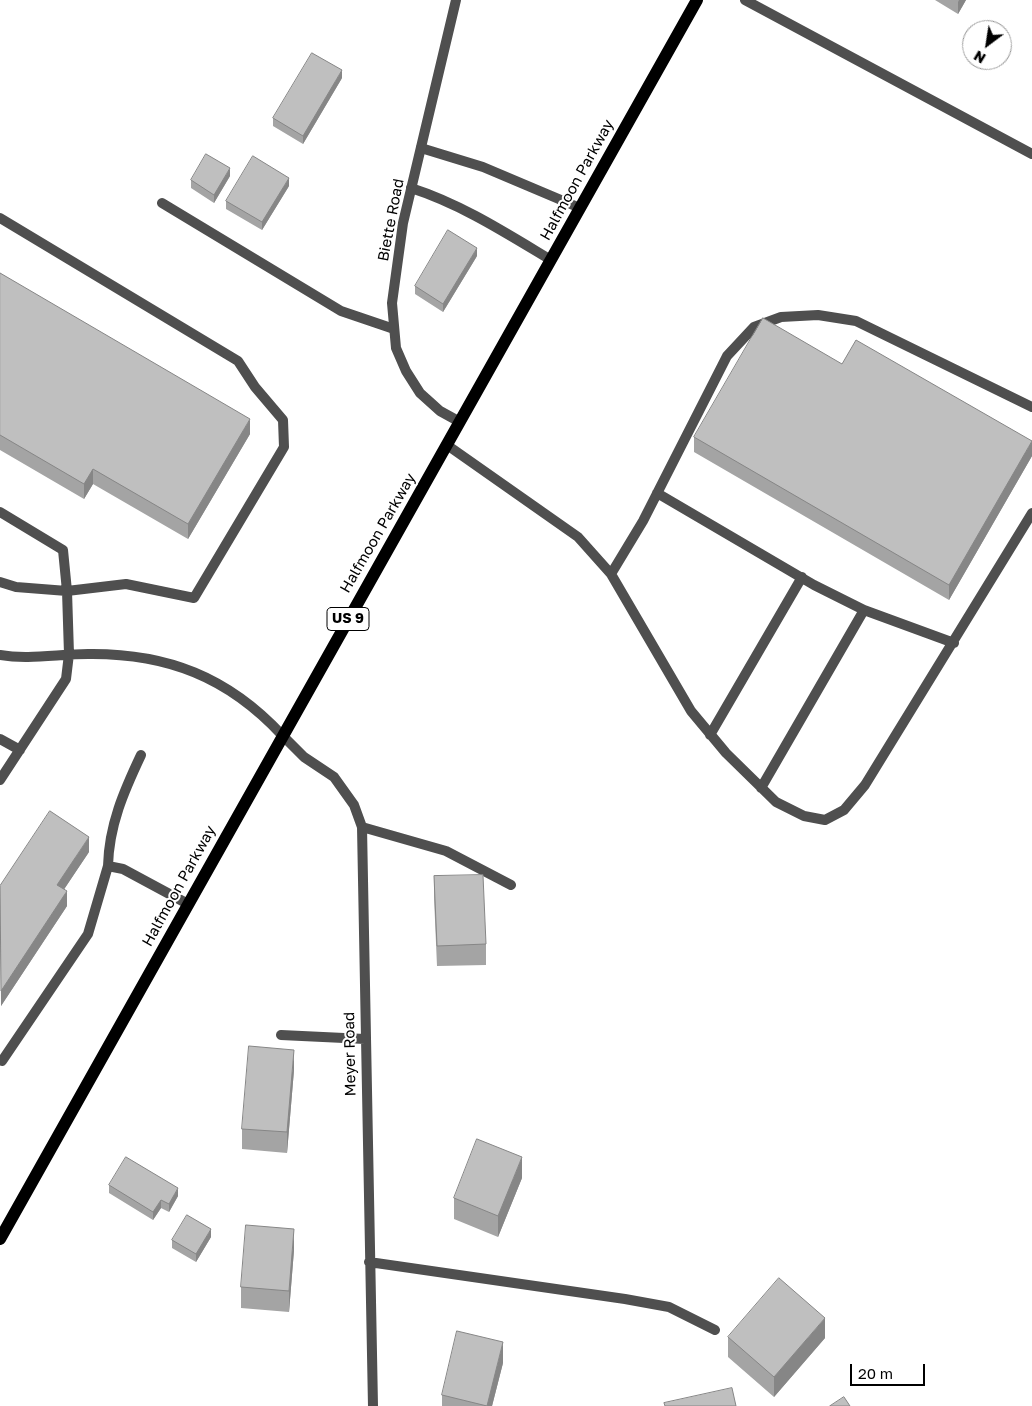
<!DOCTYPE html>
<style>
body{margin:0}
#map{position:relative;width:1032px;height:1406px;overflow:hidden;background:#fff;font-family:"Golos Text",sans-serif}
canvas{display:block}
.north{position:absolute;left:962px;top:20px;width:50px;height:50px;box-sizing:border-box;background:#fff;border:1px solid #999;border-radius:50%;rotate:211deg;font-size:14px;font-weight:700;line-height:20px;text-align:center;color:#000}
.north::after{content:'';display:block;margin:auto;width:18px;height:22px;background:#000;clip-path:polygon(50% 0,100% 100%,50% 72%,0 100%)}
.scale{position:absolute;left:850px;top:1364px;width:75px;height:22px;box-sizing:border-box;border:2px solid #000;border-top:0;padding-left:6px;font-size:15px;line-height:18px;white-space:nowrap;color:#000;-webkit-text-stroke:4px #fff;paint-order:stroke}
</style>
<div id="map">
<canvas width="1032" height="1406"></canvas>
<div class="north">N</div>
<div class="scale">20 m</div>
</div>
<script>
const ctx = document.querySelector('canvas').getContext('2d');
ctx.lineJoin = 'round';
function stroke(path, color, width, dash) { ctx.strokeStyle = color; ctx.lineWidth = width; ctx.lineCap = dash ? 'butt' : 'round'; ctx.setLineDash(dash || []); ctx.stroke(path); }
function fillPath(path, color) { ctx.fillStyle = color; ctx.fill(path, 'evenodd'); }
function write(font, color, halo, rows, align = 'center') {
  ctx.font = font + ' "Golos Text",sans-serif'; ctx.lineWidth = 4; ctx.setLineDash([]); ctx.textBaseline = 'middle'; ctx.strokeStyle = halo; ctx.fillStyle = color; for (const [text, x, y, turn = 0] of rows) {
    ctx.save(); ctx.translate(x, y); ctx.rotate((+turn || 0) * Math.PI / 180); ctx.textAlign = isNaN(turn) ? turn : align; if (halo) ctx.strokeText(text, 0, 0); ctx.fillText(text, 0, 0); ctx.restore();
  }
}
const service = new Path2D(`
 M745 0 1032 154
 M421 148 483 167 580 208
 M411 188C461 204 506 233 551 260
 M162 203 341 311 394 329
 M0 218 238 361 255 387 283 420 284 447 194 598 126 584 67 591 63 550 0 512
 M447 445 578 537 611 574 691 711 726 753 776 802 804 816 825 820 844 810 865 785 1032 513
 M657 493 814 585 864 610
 M611 574 643 521 727 356 754 327 781 317 818 315 856 321 1032 407
 M0 582 16 587 67 591 69 654 66 679 0 780
 M0 655C28 660 59 654 88 654 167 653 228 677 282 735
 M710 735 802 577
 M0 739 20 750
 M761 788 864 610 954 643
 M108 866C109 825 124 791 141 755
 M2 1061 88 934 108 866 123 869 188 904`);
const minor = new Path2D(`
 M456 0 403 223 392 303 396 348 406 371 420 393 440 411 460 422
 M282 735 304 757 334 777 354 805 362 827 373 1406
 M362 827 446 851 511 885
 M281 1035 365 1039
 M369 1262 625 1299 669 1307 715 1330`);
const primary = new Path2D(`
 M0 1239 697 0`);
const wall = new Path2D(`
 M935 0H966L958 14Z
 M342 78 303 144 273 126V118Z
 M230 176 214 203 191 188V180Z
 M289 186 262 230 226 209V201Z
 M477 256 443 312 415 294V286Z
 M0 273 250 434 188 539 93 484 84 499 0 450Z
 M842 364 1032 456 949 600 694 452V437Z
 M89 852 64 889 67 906 1 1006 0 886Z
 M434 876 486 944V965L437 966 434 897Z
 M294 1070 287 1153 242 1149V1129Z
 M522 1178 498 1237 454 1219V1198Z
 M109 1185 178 1196 169 1212 161 1208 153 1220 109 1193Z
 M211 1237 196 1262 172 1248V1240Z
 M294 1250 289 1312 241 1308V1287Z
 M728 1337 825 1338 774 1397 728 1357Z
 M503 1363 492 1406H442V1395Z`);
const shadedWall = new Path2D(`
 M959 0H966L958 14V2Z
 M342 70V78L303 144V136Z
 M230 168V176L214 203V195Z
 M289 178V186L262 230V222Z
 M477 248V256L443 312V304Z
 M250 419V434L188 539V524Z
 M1032 441V456L949 600V585Z
 M93 469V484L84 499V484Z
 M89 837V852L57 900V885Z
 M67 891V906L1 1006V991Z
 M294 1050V1070L287 1153V1132Z
 M522 1157V1178L498 1237V1216Z
 M178 1188V1196L169 1212V1204Z
 M161 1200V1208L153 1220V1212Z
 M211 1229V1237L196 1262V1254Z
 M294 1229V1250L289 1312V1291Z
 M825 1318V1338L774 1397V1377Z
 M503 1342V1363L492 1406H487Z`);
const building = new Path2D(`
 M312 53 342 70 303 136 273 118Z
 M206 154 230 168 214 195 191 180Z
 M253 156 289 178 262 222 226 201Z
 M448 230 477 248 443 304 415 286Z
 M0 273 250 419 188 524 93 469 84 484 0 435Z
 M763 318 842 364 856 340 1032 441 949 585 694 437Z
 M50 811 89 837 57 885 67 891 1 991 0 886Z
 M483 875 486 944 437 946 434 876Z
 M249 1046 294 1050 287 1132 242 1129Z
 M477 1139 522 1157 498 1216 454 1198Z
 M126 1157 178 1188 169 1204 161 1200 153 1212 109 1185Z
 M187 1215 211 1229 196 1254 172 1240Z
 M246 1225 294 1229 289 1291 241 1287Z
 M779 1278 825 1318 774 1377 728 1337Z
 M457 1331 503 1342 487 1406 442 1395Z
 M732 1388 736 1406H665L664 1403Z
 M844 1397 850 1406H830Z`);
const shields = [
 [348,619,42]
];
const shieldNames = [
 ["US 9",348,619]
];
const streetNames = [
 ["Halfmoon Parkway",577,180,-61],
 ["Biette Road",391,220,-79],
 ["Halfmoon Parkway",378,533,-60],
 ["Halfmoon Parkway",179,886,-61],
 ["Meyer Road",350,1054,-91]
];
stroke(service, '#4f4f4f', 10);
stroke(minor, '#4f4f4f', 10);
stroke(primary, '#000', 12);
fillPath(wall, '#a4a4a4');
fillPath(shadedWall, '#868686');
fillPath(building, '#bfbfbf');
stroke(building, '#868686', 1);
for (const [x, y, w] of shields) { const box = new Path2D(); box.roundRect(x - w / 2, y - 11.5, w, 23, 4); ctx.fillStyle = '#fff'; ctx.fill(box); stroke(box, '#000', 1); }
write('bold 14px', '#000', null, shieldNames);
write('15px', '#000', '#fff', streetNames);
</script>
